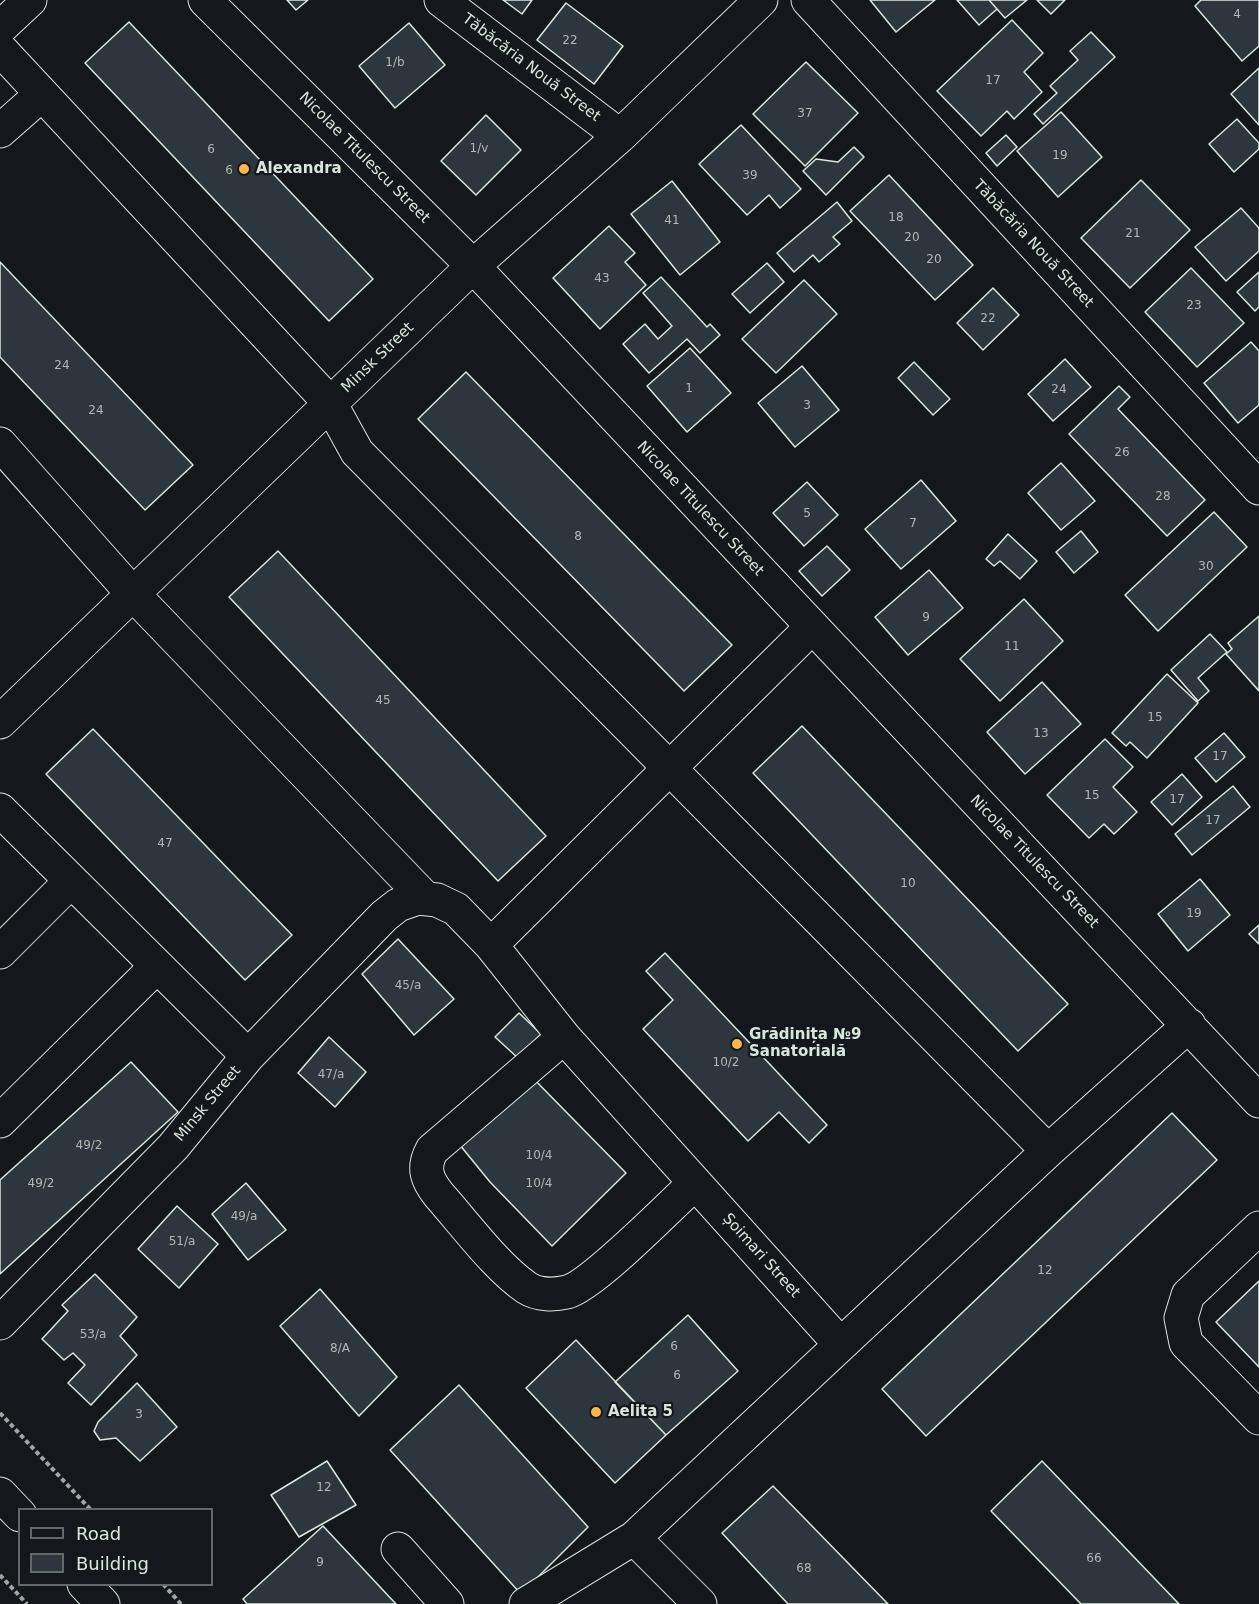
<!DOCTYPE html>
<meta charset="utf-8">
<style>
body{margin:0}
#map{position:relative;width:1259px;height:1604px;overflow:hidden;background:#14181c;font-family:"DejaVu Sans",sans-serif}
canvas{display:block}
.legend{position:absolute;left:18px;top:1508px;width:195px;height:78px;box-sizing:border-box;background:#14181c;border:2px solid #626a69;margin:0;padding:8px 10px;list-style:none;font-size:18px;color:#d8e6dc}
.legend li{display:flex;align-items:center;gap:12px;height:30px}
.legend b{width:30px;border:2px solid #626a69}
</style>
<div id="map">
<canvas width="1259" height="1604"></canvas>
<ul class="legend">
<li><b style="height:8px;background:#14181c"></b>Road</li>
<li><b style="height:16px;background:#2c363c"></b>Building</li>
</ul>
</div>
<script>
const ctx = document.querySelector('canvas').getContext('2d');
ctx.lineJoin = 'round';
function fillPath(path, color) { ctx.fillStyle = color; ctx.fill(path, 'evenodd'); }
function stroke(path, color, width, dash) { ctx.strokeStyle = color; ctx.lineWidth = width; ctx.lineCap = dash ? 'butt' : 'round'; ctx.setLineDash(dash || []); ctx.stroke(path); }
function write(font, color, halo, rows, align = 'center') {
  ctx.font = font + ' "DejaVu Sans",sans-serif'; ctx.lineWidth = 4.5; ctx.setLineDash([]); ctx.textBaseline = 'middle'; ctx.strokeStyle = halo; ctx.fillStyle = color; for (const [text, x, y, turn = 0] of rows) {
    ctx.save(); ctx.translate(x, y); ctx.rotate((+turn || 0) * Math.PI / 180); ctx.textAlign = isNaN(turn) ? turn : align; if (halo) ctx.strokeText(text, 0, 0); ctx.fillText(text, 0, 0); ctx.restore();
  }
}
const building = new Path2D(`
 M287 0H308L296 10Z
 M503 0H532L522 14Z
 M870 0H935L896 32Z
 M957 0H989L997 9 979 25Z
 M989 0H1027L1005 18Z
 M1037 0H1065L1051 14Z
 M1201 0H1259V46L1242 61 1195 6Z
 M566 3 623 46 594 84 537 40Z
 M1012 20 1043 53 1024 72 1042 92 1014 119 1007 111 981 136 937 91Z
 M129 22 373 279 329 321 85 63Z
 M409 23 445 65 395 108 359 66Z
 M1091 32 1115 57 1043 124 1034 114 1057 93 1050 86 1078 60 1070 51Z
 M806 62 858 113 805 166 753 114Z
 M1259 68V125L1231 94Z
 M1061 112 1102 157 1058 197 1017 151Z
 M486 115 521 150 476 195 441 161Z
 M1237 119 1259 143V149L1234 172 1209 144Z
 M741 125 801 189 780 208 769 195 747 215 699 164Z
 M1006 135 1017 147 997 166 986 153Z
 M854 147 864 157 826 195 803 171 816 159 838 162Z
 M889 175 973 265 935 300 850 211Z
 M1141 180 1190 230 1130 288 1081 238Z
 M672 181 720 242 680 275 631 214Z
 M837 202 852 221 833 237 840 244 819 262 813 255 794 272 777 253Z
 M1241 208 1259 228V251L1226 281 1195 247Z
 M609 226 635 253 625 262 646 285 600 329 553 278Z
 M0 262 193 465 145 510 0 357Z
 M767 263 784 282 750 313 732 294Z
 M1191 268 1244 323 1197 367 1145 312Z
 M1259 272V307L1255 311 1237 292Z
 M661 277 707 327 710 324 720 335 700 353 687 339 649 373 623 344 645 324 658 339 672 326 643 293Z
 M804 280 837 314 776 373 742 339Z
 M993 288 1019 315 983 350 957 323Z
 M1251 342 1259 351V405L1238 423 1204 383Z
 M690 348 731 393 687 432 647 386Z
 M1065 359 1091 387 1053 421 1028 394Z
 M914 362 950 399 933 415 898 378Z
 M802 366 839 410 795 447 758 403Z
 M466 372 732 645 684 691 418 419Z
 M1119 386 1130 397 1118 409 1205 500 1167 536 1069 434Z
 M1061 463 1095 501 1061 530 1028 493Z
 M921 480 956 521 901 569 865 529Z
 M807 482 838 515 804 546 773 513Z
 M1214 512 1247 547 1158 631 1125 595Z
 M1081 531 1098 552 1074 573 1056 552Z
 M1008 534 1037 561 1020 579 1000 561 994 566 986 559Z
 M827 546 850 570 822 596 799 571Z
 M278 551 546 836 498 881 229 597Z
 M929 570 963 608 908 655 875 617Z
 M1024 599 1063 641 1000 701 960 659Z
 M1259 616V691L1226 654 1232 649 1228 643Z
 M1210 634 1227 652 1198 678 1209 691 1198 701 1171 670Z
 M1167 674 1198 703 1147 758 1130 742 1126 746 1112 733Z
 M1042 682 1081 724 1025 774 987 732Z
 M802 726 1068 1004 1018 1051 753 773Z
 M93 729 292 935 245 980 46 774Z
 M1224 733 1245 757 1216 782 1195 758Z
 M1105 739 1133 767 1113 787 1137 812 1114 834 1104 824 1089 838 1047 795Z
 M1182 774 1202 797 1172 825 1151 802Z
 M1233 786 1250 807 1192 855 1175 834Z
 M1200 879 1230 915 1188 951 1158 914Z
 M1259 925V944L1249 934Z
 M398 939 454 999 414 1035 362 974Z
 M665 953 827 1125 809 1143 779 1112 748 1141 643 1029 673 1000 646 971Z
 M519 1013 541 1034 518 1058 495 1037Z
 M329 1037 366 1072 335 1107 298 1073Z
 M131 1062 178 1112 0 1274V1180Z
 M527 1072 626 1173 552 1246 490 1182 455 1139Z
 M1172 1113 1217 1160 926 1436 882 1389Z
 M246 1183 286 1230 248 1260 212 1214Z
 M177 1206 218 1244 179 1288 138 1249Z
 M95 1274 137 1317 120 1336 137 1355 91 1405 68 1383 85 1365 73 1353 64 1360 42 1339 68 1311 62 1305Z
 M1259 1281V1367L1216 1322Z
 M320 1289 397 1377 359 1416 280 1326Z
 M688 1315 738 1371 666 1435 615 1382Z
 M576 1340 666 1435 615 1483 526 1388Z
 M137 1383 177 1427 140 1461 116 1438 100 1440 94 1431 98 1422Z
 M459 1385 588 1527 521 1594 390 1450Z
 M327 1461 356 1505 299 1537 271 1495Z
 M1042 1461 1179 1604H1081L991 1511Z
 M773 1486 888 1604H788L722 1533Z
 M323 1526 396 1604H247L243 1599Z`);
const path = new Path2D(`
 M0 1413 91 1510
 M0 1575 27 1604
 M163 1584 181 1604`);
const minor = new Path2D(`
 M205 0 473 266 1259 1101
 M441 0 620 136
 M808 0 1259 488
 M0 28 30 0
 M0 49 330 403 357 452 1048 1151
 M0 131 42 94
 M0 444 133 594 425 898
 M0 722 473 266 620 136 761 0
 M0 810 248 1056
 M491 945 811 628
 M0 952 71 881
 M564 1037 432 1150C422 1168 427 1180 439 1195 464 1223 497 1268 527 1288 538 1295 554 1295 567 1292 592 1286 671 1205 695 1183
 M0 1121 157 966
 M1259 1228 1188 1295 1181 1318 1186 1343 1259 1418
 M0 1323 173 1147 248 1056 384 916 398 905 418 898 437 900 456 909 491 945 564 1037 840 1344
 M634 1538 700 1604
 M398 1549 447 1604
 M526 1604 634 1538 1048 1151 1189 1025`);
const major = new Path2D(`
 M0 1494 20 1515
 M84 1584 103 1604`);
const markers = [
 [244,169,6,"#ffb74d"],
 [737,1044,6,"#ffb74d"],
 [596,1412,6,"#ffb74d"]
];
const numberNames = [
 ["4",1237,15],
 ["22",570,41],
 ["1/b",395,63],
 ["17",993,81],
 ["37",805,114],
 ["1/v",479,149],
 ["6",211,150],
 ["19",1060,156],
 ["6",229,171],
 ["39",750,176],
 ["18",896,218],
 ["41",672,221],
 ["21",1133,234],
 ["20",912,238],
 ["20",934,260],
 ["43",602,279],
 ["23",1194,306],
 ["22",988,319],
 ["24",62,366],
 ["1",689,389],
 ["24",1059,390],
 ["3",807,406],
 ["24",96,411],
 ["26",1122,453],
 ["28",1163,497],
 ["5",807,514],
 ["7",913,524],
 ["8",578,537],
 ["30",1206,567],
 ["9",926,618],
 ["11",1012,647],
 ["45",383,701],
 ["15",1155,718],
 ["13",1041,734],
 ["17",1220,757],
 ["15",1092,796],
 ["17",1177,800],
 ["17",1213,821],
 ["47",165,844],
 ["10",908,884],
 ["19",1194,914],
 ["45/a",408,986],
 ["10/2",726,1063],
 ["47/a",331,1075],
 ["49/2",89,1146],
 ["10/4",539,1156],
 ["49/2",41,1184],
 ["10/4",539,1184],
 ["49/a",244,1217],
 ["51/a",182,1242],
 ["12",1045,1271],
 ["53/a",93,1335],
 ["6",674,1347],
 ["8/A",340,1349],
 ["6",677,1376],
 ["3",139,1415],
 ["12",324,1488],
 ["66",1094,1559],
 ["9",320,1563],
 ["68",804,1569]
];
const streetNames = [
 ["Tăbăcăria Nouă Street",531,68,37],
 ["Nicolae Titulescu Street",364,158,45],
 ["Tăbăcăria Nouă Street",1033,244,47],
 ["Minsk Street",378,358,-44],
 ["Nicolae Titulescu Street",700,509,47],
 ["Nicolae Titulescu Street",1034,862,46],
 ["Minsk Street",208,1104,-50],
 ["Șoimari Street",761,1256,48]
];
const poiNames = [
 ["Alexandra",256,169],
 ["Grădinița №9",749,1035],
 ["Sanatorială",749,1052],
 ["Aelita 5",608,1412]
];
fillPath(building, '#2c363c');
stroke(building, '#d8e6dc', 1.5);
stroke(minor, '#d8e6dc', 35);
stroke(major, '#d8e6dc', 35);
stroke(path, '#9da8a2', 4, [4.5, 3]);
stroke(minor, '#14181c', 33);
stroke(major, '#14181c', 33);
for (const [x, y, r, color] of markers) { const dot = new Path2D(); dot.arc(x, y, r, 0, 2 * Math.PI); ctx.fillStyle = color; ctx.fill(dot); stroke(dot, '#14181c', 2); }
write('12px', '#adbab4', null, numberNames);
write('15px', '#d8e6dc', '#14181c', streetNames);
write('bold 15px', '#d8e6dc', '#14181c', poiNames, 'left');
</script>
